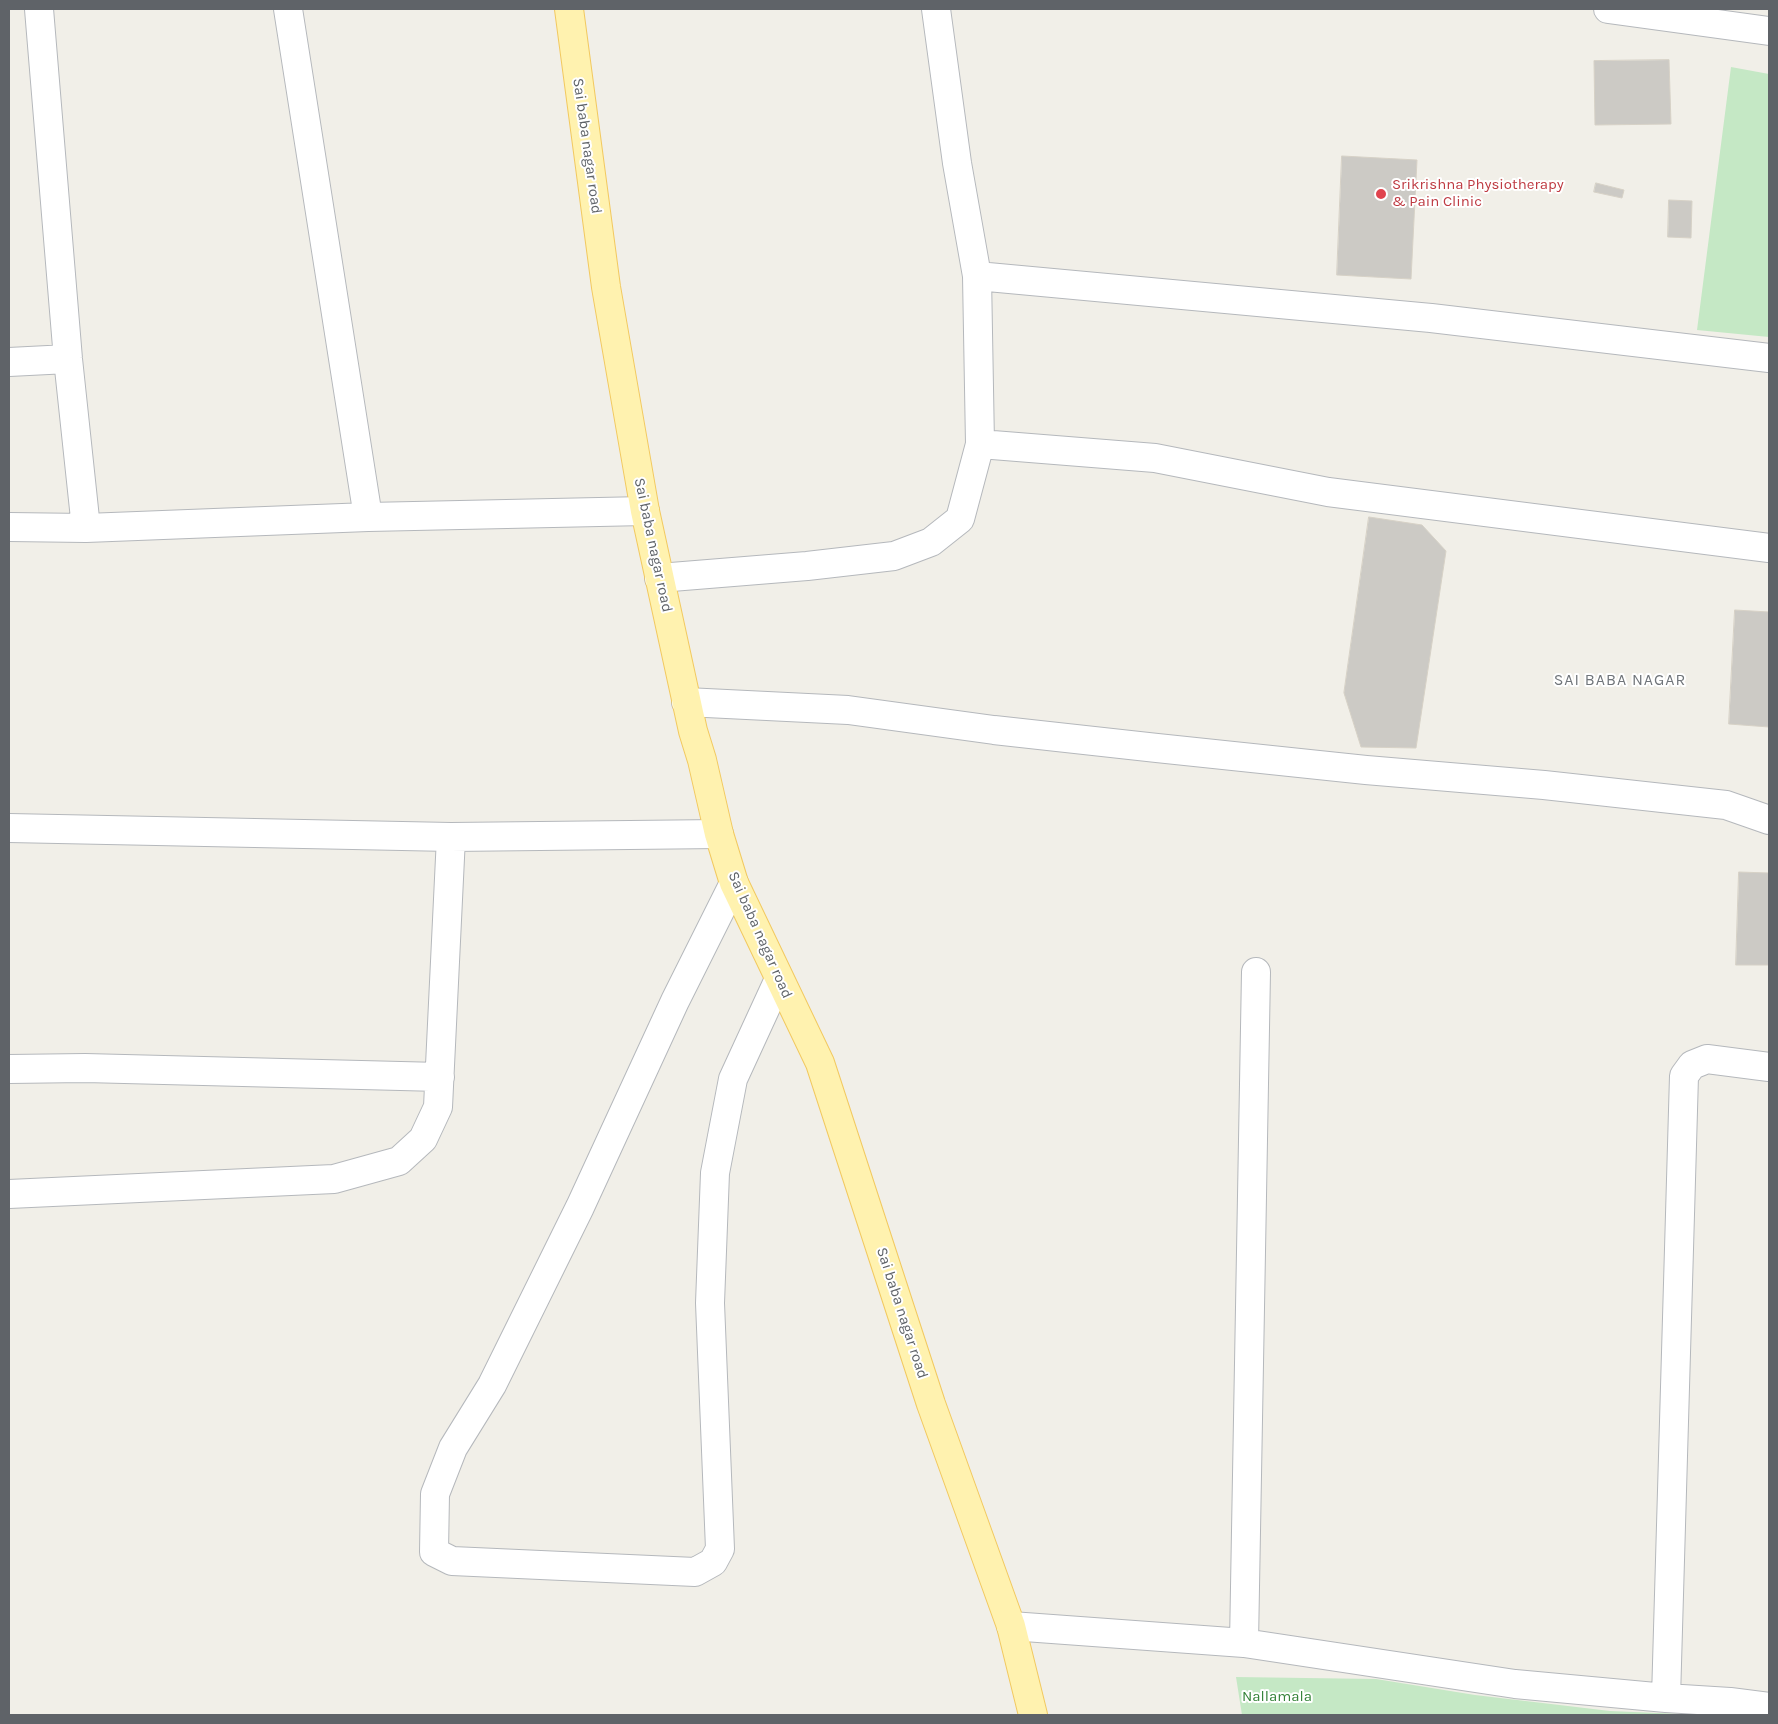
<!DOCTYPE html>
<style>
body{margin:0}
#map{position:relative;width:1778px;height:1724px;overflow:hidden;background:#f1efe8;font-family:Karla,sans-serif}
canvas{display:block}
.frame{position:absolute;inset:0;border:10px solid #5f6368;pointer-events:none}
</style>
<div id="map">
<canvas width="1778" height="1724"></canvas>
<div class="frame"></div>
</div>
<script>
const ctx = document.querySelector('canvas').getContext('2d');
ctx.lineJoin = 'round';
function fillPath(path, color) { ctx.fillStyle = color; ctx.fill(path, 'evenodd'); }
function stroke(path, color, width, dash) { ctx.strokeStyle = color; ctx.lineWidth = width; ctx.lineCap = dash ? 'butt' : 'round'; ctx.setLineDash(dash || []); ctx.stroke(path); }
function write(font, color, halo, rows, align = 'center') {
  ctx.font = font + ' Karla,sans-serif'; ctx.lineWidth = 4; ctx.setLineDash([]); ctx.textBaseline = 'middle'; ctx.strokeStyle = halo; ctx.fillStyle = color; for (const [text, x, y, turn = 0] of rows) {
    ctx.save(); ctx.translate(x, y); ctx.rotate((+turn || 0) * Math.PI / 180); ctx.textAlign = isNaN(turn) ? turn : align; if (halo) ctx.strokeText(text, 0, 0); ctx.fillText(text, 0, 0); ctx.restore();
  }
}
const green = new Path2D(`
 M1731 67 1769 74V337L1697 330Z
 M1236 1677 1376 1679 1475 1695 1610 1711 1704 1715H1242Z`);
const building = new Path2D(`
 M1669 60 1671 124 1595 125 1594 61Z
 M1342 156 1417 160 1411 279 1337 275Z
 M1596 183 1624 190 1622 198 1594 192Z
 M1669 200 1692 201 1691 238 1668 237Z
 M1369 517 1422 525 1446 551 1416 748 1361 747 1344 693Z
 M1735 610 1769 612V727L1729 724Z
 M1739 872 1769 873V965H1736Z`);
const minor = new Path2D(`
 M39 9 68 359 86 528
 M288 9 368 517
 M936 9 957 163 977 276
 M1608 9 1769 31
 M9 362 68 359
 M980 444 1155 458 1328 492 1769 548
 M9 527 86 528 368 517 645 511
 M659 578 807 566 894 556 931 542 960 519 980 444 977 276 1431 318 1769 358
 M686 702 848 710 994 730 1157 748 1366 770 1544 785 1726 805 1769 820
 M9 828 451 837 719 834
 M734 883 675 1001 580 1207 492 1385 453 1448 435 1494 434 1552 452 1561 695 1572 713 1562 720 1549 710 1303 715 1173 733 1079 779 979
 M9 1069 85 1068 440 1077
 M9 1194 334 1179 399 1161 423 1139 438 1107 451 837
 M1011 1626 1244 1643 1515 1684 1666 1698 1730 1702 1769 1707
 M1244 1643 1256 972
 M1666 1698 1684 1076 1692 1065 1707 1059 1769 1067`);
const major = new Path2D(`
 M569 9 606 287 645 511 693 731 702 760 719 834 734 883 820 1063 931 1404 1011 1626 1033 1715`);
const markers = [
 [1381,194,6,"#e0444e"]
];
const streetNames = [
 ["Sai baba nagar road",587,146,82],
 ["Sai baba nagar road",653,545,78],
 ["Sai baba nagar road",760,935,66],
 ["Sai baba nagar road",902,1313,72]
];
const healthNames = [
 ["Srikrishna Physiotherapy",1392,185],
 ["& Pain Clinic",1392,202]
];
const parkNames = [
 ["Nallamala",1277,1697]
];
const neighbourhoodNames = [
 ["SAI BABA NAGAR",1620,680]
];
fillPath(green, '#c5e8c5');
fillPath(building, '#cccac5');
stroke(building, '#d6d1c6', 1);
stroke(minor, '#b5b8bc', 30);
stroke(major, '#f2c960', 30);
stroke(minor, '#fff', 28);
stroke(major, '#fff2af', 28);
for (const [x, y, r, color] of markers) { const dot = new Path2D(); dot.arc(x, y, r, 0, 2 * Math.PI); ctx.fillStyle = color; ctx.fill(dot); stroke(dot, '#fff', 2); }
write('15px', '#5f6368', '#fff', streetNames);
write('15px', '#be3a42', '#fff', healthNames, 'left');
write('15px', '#348238', '#fff', parkNames);
ctx.letterSpacing = '1px';
write('16px', '#70757a', '#fff', neighbourhoodNames);
ctx.letterSpacing = '0px';
</script>
